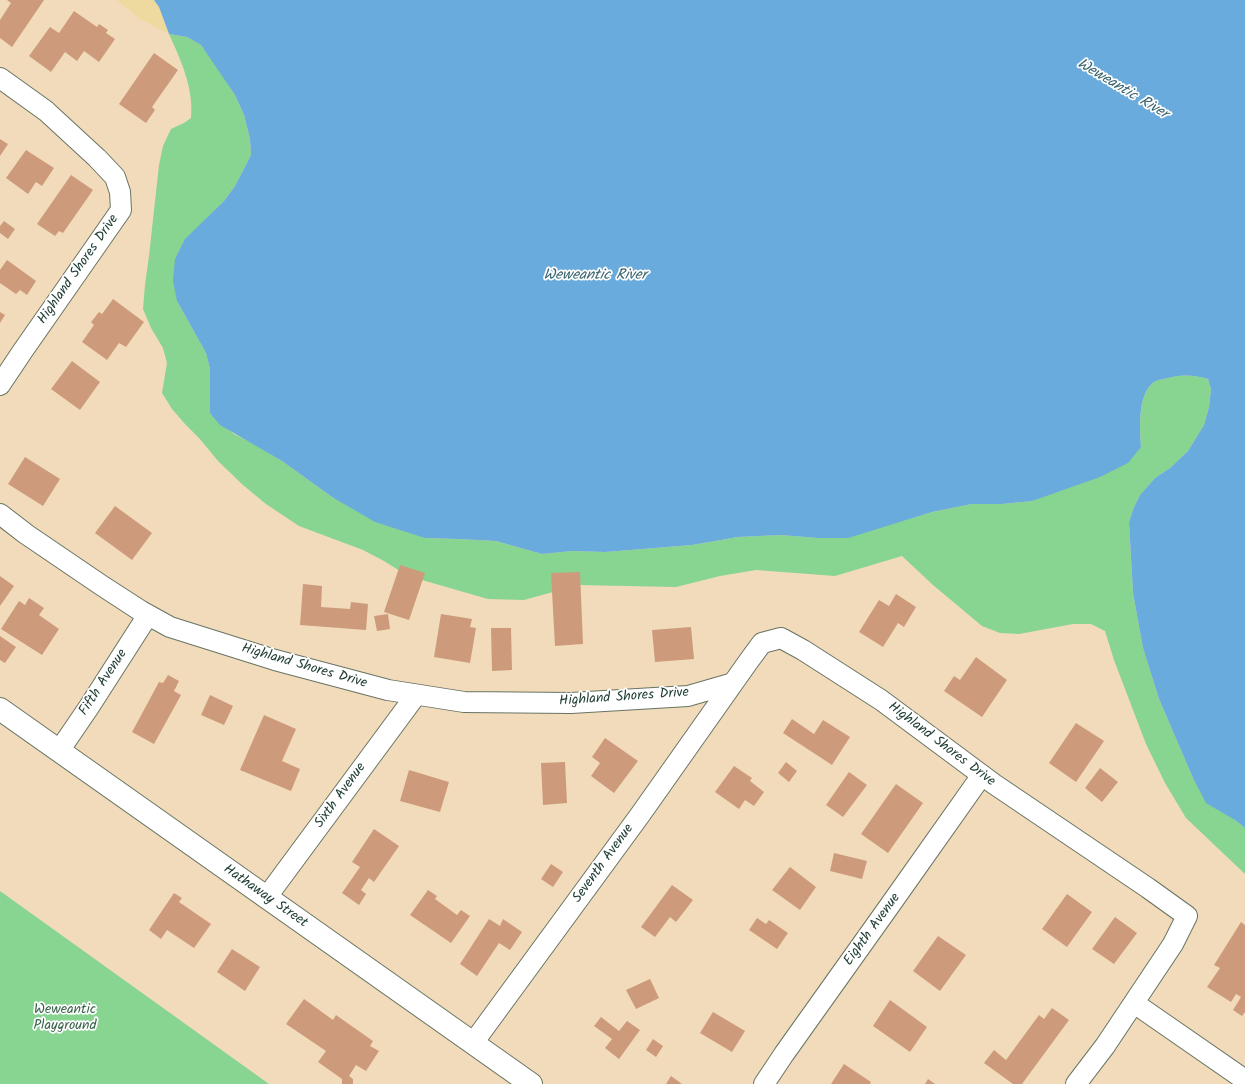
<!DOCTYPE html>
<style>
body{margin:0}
canvas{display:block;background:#f1dbba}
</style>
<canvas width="1245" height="1084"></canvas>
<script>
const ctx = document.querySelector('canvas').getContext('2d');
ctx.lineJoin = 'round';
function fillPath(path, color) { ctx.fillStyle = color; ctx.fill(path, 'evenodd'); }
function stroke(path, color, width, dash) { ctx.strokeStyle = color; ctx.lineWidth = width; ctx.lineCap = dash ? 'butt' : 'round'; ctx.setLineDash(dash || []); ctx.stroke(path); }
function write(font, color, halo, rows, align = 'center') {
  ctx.font = font + ' Kalam,sans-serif'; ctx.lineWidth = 3.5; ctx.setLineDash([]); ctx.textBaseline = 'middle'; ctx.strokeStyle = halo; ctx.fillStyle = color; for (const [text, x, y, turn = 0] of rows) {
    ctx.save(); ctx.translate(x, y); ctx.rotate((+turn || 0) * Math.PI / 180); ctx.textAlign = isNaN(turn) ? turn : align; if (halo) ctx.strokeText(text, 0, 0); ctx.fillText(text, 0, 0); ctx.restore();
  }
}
const green = new Path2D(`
 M169 34 187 37 201 45 219 70 235 95 244 115 250 139 251 155 235 186 224 201 200 225 177 301 206 353 210 369V413L234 434 256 445 282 461 332 497 425 538 459 539 496 541 542 554 572 551 605 552 692 545 738 537 781 535 817 538 885 526 932 512 972 504H1002L1032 501 1141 447C1140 430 1137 394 1154 382 1157 380 1164 379 1168 378 1182 374 1195 375 1208 379L1211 389 1209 407 1204 425 1188 451 1170 468 1155 478 1140 495 1134 507 1129 522 1133 593 1143 648 1159 699 1193 778 1235 820 1245 828V874L1186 818 1165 783 1146 744 1114 660 1105 631 1091 624H1073L1019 634 1000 633 982 626 933 585 902 556 835 576 756 570 720 576 676 587 578 585 524 600 488 599 408 576 384 561 363 550 299 526 266 504 243 485 219 462 199 438 185 424 172 409 162 393 167 363 163 348 151 328 143 309 145 285 149 256 159 165 163 146 171 129 184 123 191 118C194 89 181 60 169 34Z
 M0 891 269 1084H0Z`);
const sand = new Path2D(`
 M117 0H154L159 7 169 34 140 19Z`);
const water = new Path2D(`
 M154 0H1245V828L1235 820 1206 803 1193 778 1159 699 1143 648 1133 593 1129 522 1134 507 1140 495 1155 478 1170 468 1188 451 1204 425 1209 407 1211 389 1208 379C1195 375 1182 374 1168 378 1164 379 1157 380 1154 382 1137 394 1140 429 1141 447L1128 463 1100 477 1032 501 1002 504H972L932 512 848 538H817L781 535 738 537 692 545 605 552 572 551 542 554 496 541 459 539 425 538 375 522 332 497 282 461 220 425 210 413V369L206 353 177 301 173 281 175 259 185 239 224 201 235 186 251 155 250 139 244 115 235 95 201 45 187 37 169 34 159 7Z`);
const building = new Path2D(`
 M7 0H44L12 47 0 38V20L11 3Z
 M74 11 97 27 99 24 108 30 106 33 115 39 99 62 84 51 77 61 65 52 51 72 29 56 50 27 59 33Z
 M154 53 178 70 152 107 155 110 146 123 119 104Z
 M0 139 8 144 0 156Z
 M26 150 54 168 42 186 36 182 28 194 6 178Z
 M71 175 93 190 63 233 59 231 55 236 37 224Z
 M4 221 15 229 8 239 0 233V226Z
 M7 260 36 281 27 295 20 290 16 294 0 283V270Z
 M113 299 144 322 126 347 119 343 107 360 82 342 94 325 91 322 99 312 102 314Z
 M0 312 5 315 0 323Z
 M72 361 100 382 80 410 51 389Z
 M25 457 60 479 43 506 8 484Z
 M115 506 152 533 132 560 95 533Z
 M400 565 425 573 409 620 384 612Z
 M580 572 583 644 555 646 551 573Z
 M0 576 14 586 0 606Z
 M303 584 322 586 321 607 350 609 351 602 368 604 366 630 300 625Z
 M896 594 916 607 904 627 898 623 883 647 859 632 879 600 889 606Z
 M29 598 44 608 39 615 59 629 42 655 1 629 19 601 25 605Z
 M388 614 390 629 377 631 374 616Z
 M441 614 472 619 470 627 476 628 470 663 434 657Z
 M691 627 694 659 655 662 652 630Z
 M491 628H511L512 670 492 671Z
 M0 636 16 647 5 663 0 660Z
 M976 657 1007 680 982 717 944 691 954 676 960 680Z
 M168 675 179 681 174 691 181 695 154 744 132 732 159 682 163 683Z
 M210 695 233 706 224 725 201 715Z
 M264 715 296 729 282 761 300 769 291 791 240 770Z
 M792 719 814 734 823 720 850 737 832 765 783 733Z
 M1076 723 1104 741 1076 782 1049 763Z
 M605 738 638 761 614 793 591 776 600 763 592 757Z
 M565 762 567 803 543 805 541 763Z
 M786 762 797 771 789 782 778 773Z
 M734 766 752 778 750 781 764 792 754 806 745 800 739 809 715 792Z
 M1100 768 1118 782 1102 802 1085 788Z
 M409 770 449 782 440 812 400 801Z
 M849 772 867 785 843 817 826 805Z
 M896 784 923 803 888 853 861 834Z
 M374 829 399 846 374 882 369 878 361 890 366 894 359 905 342 893 360 867 352 862Z
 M834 853 867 861 862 879 830 871Z
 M551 864 563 872 553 887 541 879Z
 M790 867 816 887 800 910 772 890Z
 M672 885 693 900 676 922 670 917 655 937 641 927Z
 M428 890 437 896 435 899 457 915 461 910 470 916 451 943 410 915Z
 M174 893 182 898 179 902 211 924 194 948 167 930 161 939 149 930Z
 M1067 894 1092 912 1067 947 1042 929Z
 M1115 917 1137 933 1114 964 1092 949Z
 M757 918 766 924 769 920 788 933 777 949 749 930Z
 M489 919 500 926 503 919 522 932 510 950 499 943 477 976 460 964Z
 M1241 922 1245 925V1012L1242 1016 1233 1010 1241 997 1236 994 1231 1002 1207 987 1220 968 1214 965Z
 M938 936 966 955 940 991 913 971Z
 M232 949 260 967 245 991 217 972Z
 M650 979 659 998 636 1009 626 990Z
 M304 999 333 1020 336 1015 373 1041 370 1046 379 1051 366 1071 356 1065 349 1076 353 1079V1084H342V1079L318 1062 326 1051 286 1024Z
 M890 1000 927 1027 910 1052 873 1026Z
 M1052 1008 1069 1020 1022 1084H1013L984 1063 994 1050 1006 1060 1039 1015 1044 1019Z
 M713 1012 745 1031 732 1052 700 1033Z
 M601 1017 619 1031 627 1021 640 1030 619 1059 605 1048 612 1039 594 1026Z
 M653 1039 663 1046 656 1057 646 1050Z
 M844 1064 871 1082 870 1084H831Z
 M671 1076 682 1084H666Z
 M928 1079 935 1084H925Z`);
const street = new Path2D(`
 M0 78 46 111 97 158 115 177 120 192 121 210 22 352 0 385
 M0 514 26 534 101 585 141 611 170 627 275 660 388 690 464 702 571 703 688 696 733 683
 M59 751 89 707 148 615
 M266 898 416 695
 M1134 1003 1245 1080
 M473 1043 640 815 748 662 762 643 781 638 803 650 881 700 994 784 1148 888 1187 916 1173 944 1105 1046 1076 1084
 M764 1084 784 1054 888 908 982 775`);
const secondary = new Path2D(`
 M0 709 531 1084`);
const streetNames = [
 ["Highland Shores Drive",79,270,-55],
 ["Highland Shores Drive",304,667,16],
 ["Fifth Avenue",104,683,-57],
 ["Highland Shores Drive",624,698,-4],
 ["Highland Shores Drive",941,745,37],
 ["Sixth Avenue",341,796,-54],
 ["Seventh Avenue",604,864,-54],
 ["Hathaway Street",265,897,35],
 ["Eighth Avenue",873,930,-54]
];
const parkNames = [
 ["Weweantic",65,1011],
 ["Playground",65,1027]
];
const waterNames = [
 ["Weweantic River",1122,90,31],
 ["Weweantic River",595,276]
];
fillPath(green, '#88d491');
fillPath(sand, '#eeda9e');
fillPath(water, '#6aabdd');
fillPath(building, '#cd9b7c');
stroke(street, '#687463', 22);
stroke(secondary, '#687463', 24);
stroke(street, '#fff', 20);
stroke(secondary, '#fff', 22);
write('14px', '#1f3d34', '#fff', streetNames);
write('14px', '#39634b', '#fff', parkNames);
write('italic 15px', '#39646f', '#fff', waterNames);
</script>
